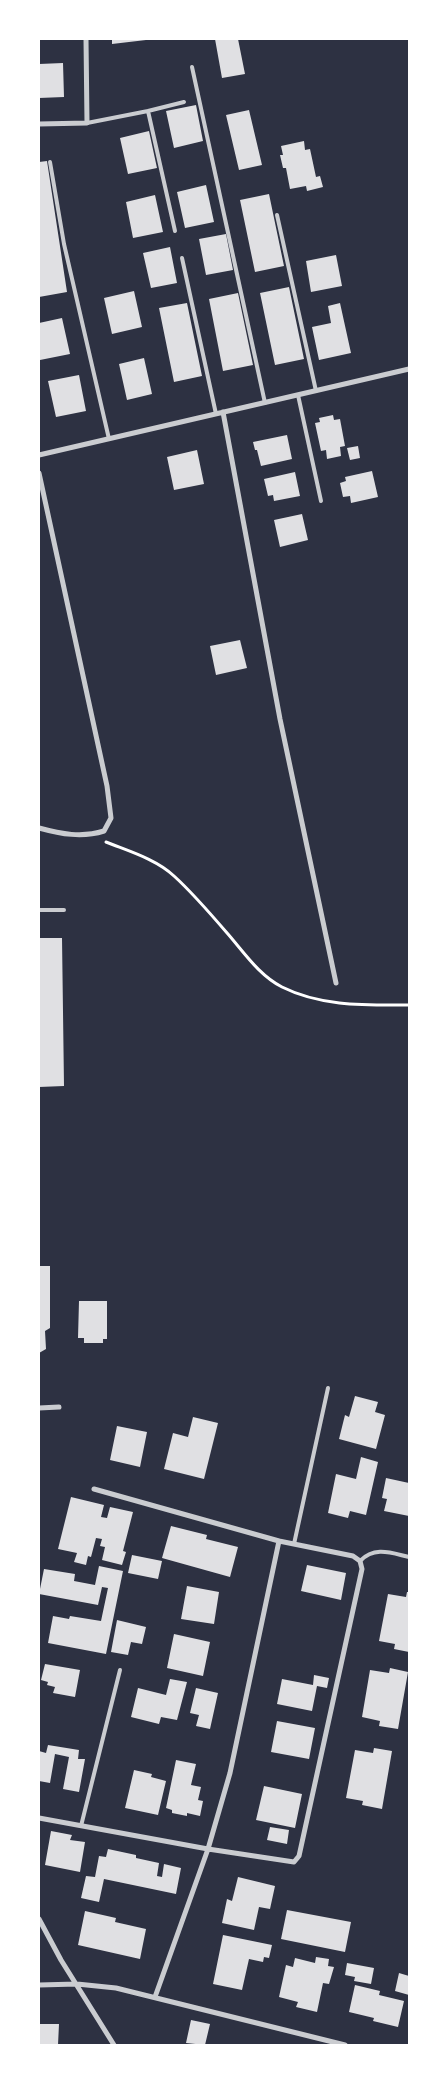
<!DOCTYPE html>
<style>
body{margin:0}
#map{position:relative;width:448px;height:2084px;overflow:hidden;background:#2d3142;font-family:Spectral,serif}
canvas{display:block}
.frame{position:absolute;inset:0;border:40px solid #fff;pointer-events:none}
</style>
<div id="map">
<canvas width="448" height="2084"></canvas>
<div class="frame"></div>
</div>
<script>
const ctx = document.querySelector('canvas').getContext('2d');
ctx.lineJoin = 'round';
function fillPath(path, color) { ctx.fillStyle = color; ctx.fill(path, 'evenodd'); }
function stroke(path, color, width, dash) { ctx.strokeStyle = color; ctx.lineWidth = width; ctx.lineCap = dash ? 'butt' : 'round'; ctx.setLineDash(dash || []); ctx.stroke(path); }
const building = new Path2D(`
 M112 39H146V40L112 44Z
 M215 39H238L245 74 222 78Z
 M63 63 64 97 39 98V64Z
 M196 105 203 141 174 148 166 111Z
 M249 110 262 165 239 170 226 115Z
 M149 131 157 168 128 174 120 138Z
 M304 141 305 150 310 149 316 177 320 176 323 187 307 191 306 186 290 189 286 168H283L280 155H283L281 146Z
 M47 161 67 292 39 297V162Z
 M206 185 214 222 185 228 177 192Z
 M269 194 284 266 255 272 240 200Z
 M155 195 163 232 133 238 126 202Z
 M226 234 233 270 206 275 199 239Z
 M170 247 177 283 151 288 143 253Z
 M336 255 342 286 311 292 306 261Z
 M289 287 304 359 275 365 260 293Z
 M134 291 142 327 112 334 104 298Z
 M238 293 253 365 223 371 209 299Z
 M187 303 202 376 174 382 159 308Z
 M340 303 351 353 319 360 312 327 331 323 328 306Z
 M62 318 70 354 40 360 39 323Z
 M144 358 152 394 127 400 119 364Z
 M79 375 86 411 56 417 48 381Z
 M333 415 334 420 340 419 345 446 340 447 341 456 327 459 326 450 321 451 315 423 320 422 319 418Z
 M287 435 292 459 261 466 257 450H255L253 442Z
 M358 446 360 458 350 460 347 448Z
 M197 450 204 484 174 490 167 457Z
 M372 471 378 497 351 503 350 496 343 497 340 483 346 481 345 477Z
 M295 472 300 496 274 501 273 495 268 496 264 479Z
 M302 514 308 540 280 547 274 520Z
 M240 640 247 668 216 675 210 646Z
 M39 938H62L64 1086 39 1087Z
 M39 1266H50V1328L45 1331 46 1349 39 1353Z
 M79 1301H107V1339H103V1343H84V1338H78Z
 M355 1396 378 1402 375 1412 385 1415 376 1449 339 1439 345 1415 349 1417Z
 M193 1417 218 1423 204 1479 164 1469 173 1433 188 1437Z
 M117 1426 147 1432 140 1467 110 1460Z
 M361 1457 378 1462 366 1515 350 1511 348 1518 328 1513 336 1474 356 1479Z
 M386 1478 409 1483V1516L384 1511 387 1499 382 1498Z
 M71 1497 104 1505 101 1517 107 1518 110 1507 133 1512 123 1551 126 1552 122 1565 102 1560 105 1547 100 1546 102 1539 96 1538 91 1557 88 1556 86 1565 74 1562 77 1553 58 1549Z
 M171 1526 207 1535 206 1539 238 1547 230 1577 162 1558Z
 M132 1555 162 1561 158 1579 128 1573Z
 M307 1565 346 1573 341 1600 301 1591Z
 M99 1566 123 1571 106 1654 48 1643 53 1616 69 1619 70 1616 101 1621 108 1588 102 1587 98 1605 39 1594 44 1569 75 1574 74 1581 95 1585Z
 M187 1586 219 1592 214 1624 181 1619Z
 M407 1592H409V1652L394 1649 395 1644 379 1641 388 1594 406 1597Z
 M117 1620 146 1627 142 1644 131 1642 128 1655 111 1652Z
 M174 1634 210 1642 203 1676 167 1668Z
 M45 1664 80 1670 75 1697 53 1693 55 1687 47 1685 48 1682 41 1680Z
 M390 1668 408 1672 398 1729 379 1726 380 1721 362 1717 370 1670 389 1673Z
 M314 1675 329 1678 327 1688 317 1686 312 1711 277 1704 282 1679 313 1685Z
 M170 1679 187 1682 177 1720 161 1717 159 1724 131 1717 138 1688 166 1695Z
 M196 1688 218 1693 210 1729 196 1726 199 1715 190 1713Z
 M277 1721 315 1728 309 1759 271 1752Z
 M48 1745 79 1750 78 1759H85L79 1792 63 1789 69 1757 55 1754 50 1783 39 1781V1751L46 1753Z
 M374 1748 392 1751 382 1809 362 1805 363 1801 346 1798 355 1750 373 1753Z
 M176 1760 196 1764 191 1785 201 1787 198 1800 203 1801 200 1816 187 1813V1816L172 1813V1810L166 1808Z
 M134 1770 152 1774 151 1777 166 1781 158 1815 125 1808Z
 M264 1786 302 1794 295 1828 256 1820Z
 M270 1827 289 1830 287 1844 267 1840Z
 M51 1831 72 1835 70 1840 85 1842 80 1872 45 1865Z
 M108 1849 136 1855V1858L159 1863 157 1876 162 1877 164 1864 181 1868 176 1894 104 1879 99 1902 81 1898 86 1876 95 1877 99 1856 106 1857Z
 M238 1877 275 1886 270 1909 259 1907 254 1930 222 1923 227 1899 232 1901Z
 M287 1910 351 1922 345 1952 281 1939Z
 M85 1911 116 1918 115 1922 146 1929 140 1959 78 1945Z
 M223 1935 272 1945 269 1958 264 1957 263 1962 249 1959 242 1990 213 1984Z
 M316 1957 329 1959 328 1966 334 1967 329 1984 323 1983 317 2012 296 2007 298 2002 279 1997 286 1965 293 1967 295 1958 315 1963Z
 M347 1963 374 1968 371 1984 354 1981 355 1977 345 1975Z
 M399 1973 409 1976V1995L395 1991Z
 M355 1985 380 1991 379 1995 404 2001 398 2027 373 2021 374 2018 349 2012Z
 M191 2020 210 2024 205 2045 186 2043Z
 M39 2024H59L58 2045H39Z`);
const path = new Path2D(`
 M106 842C128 851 156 859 174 876 195 895 215 919 233 940 248 958 262 977 282 987 322 1007 367 1005 409 1005`);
const service = new Path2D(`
 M192 67 265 403
 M148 111 184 102
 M87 123 148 111 175 231
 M50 162 64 244 109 439
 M277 215 316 391
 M182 258 216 414
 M298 395 321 501
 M39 910H64
 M294 1544 328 1388
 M360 1561C375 1546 391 1553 409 1557
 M81 1826 120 1670`);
const minor = new Path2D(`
 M39 124 87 123 86 39
 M223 412 280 719 336 983
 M39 455 409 369
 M39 473 107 786 111 818 104 831C82 838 61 834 39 828
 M39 1408 59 1407
 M94 1489 279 1541 230 1773 208 1849 155 1997
 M39 1818 208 1849 294 1862 299 1856 362 1569 360 1561 353 1556 279 1541
 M39 1919 61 1960 114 2045
 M39 1985 77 1984 116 1988 345 2045`);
fillPath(building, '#e0e0e3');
stroke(path, '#fff', 3);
stroke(service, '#caccd0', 4);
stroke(minor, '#caccd0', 5);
</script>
